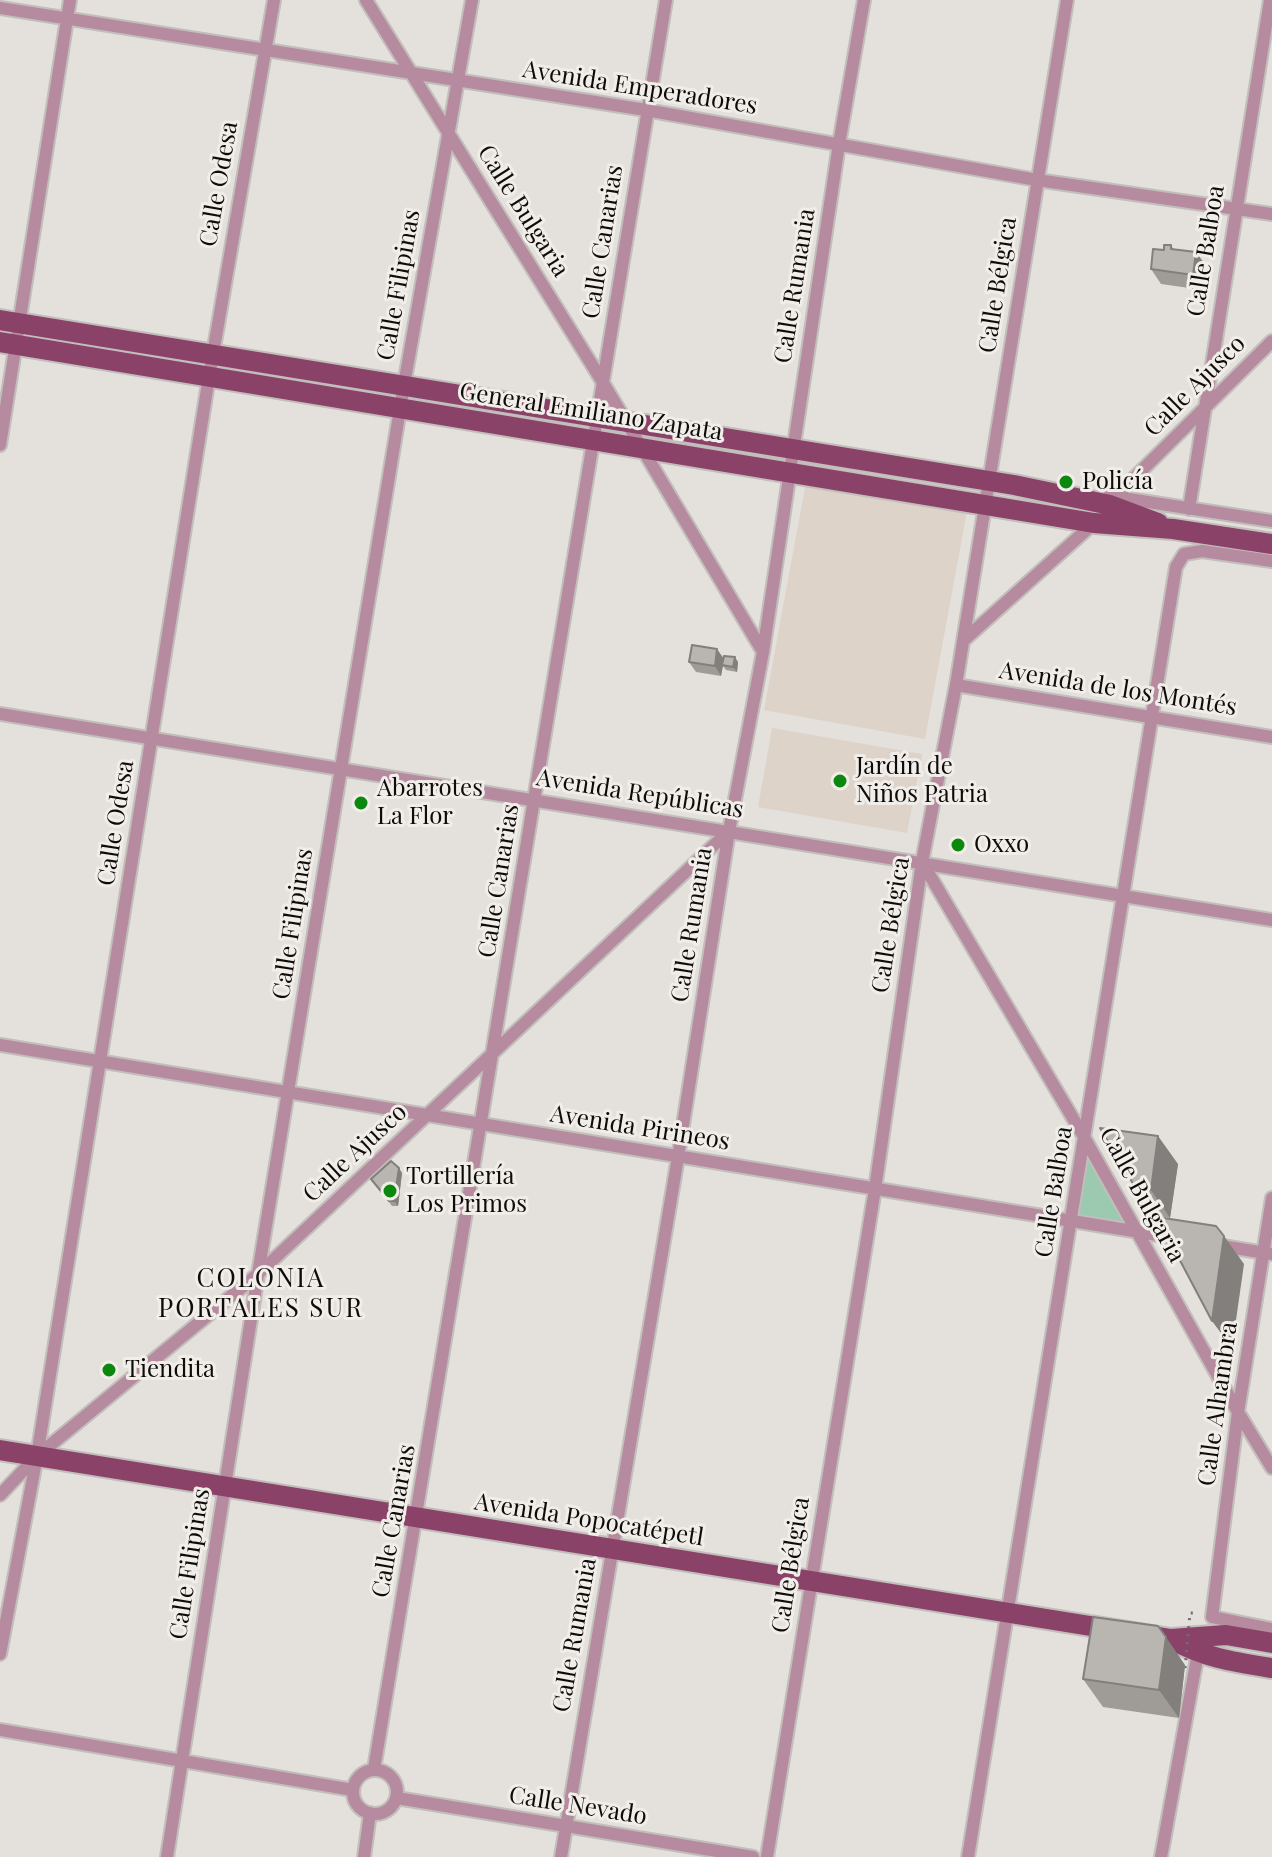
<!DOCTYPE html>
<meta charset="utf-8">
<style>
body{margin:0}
canvas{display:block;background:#e4e0dc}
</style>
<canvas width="1272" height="1857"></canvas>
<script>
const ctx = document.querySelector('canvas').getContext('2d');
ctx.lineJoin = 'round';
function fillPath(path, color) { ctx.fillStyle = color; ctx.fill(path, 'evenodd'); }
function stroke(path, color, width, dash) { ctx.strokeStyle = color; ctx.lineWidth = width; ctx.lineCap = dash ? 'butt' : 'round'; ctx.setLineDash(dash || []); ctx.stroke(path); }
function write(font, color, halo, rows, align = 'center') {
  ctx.font = font + ' "Playfair Display",serif'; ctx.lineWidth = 6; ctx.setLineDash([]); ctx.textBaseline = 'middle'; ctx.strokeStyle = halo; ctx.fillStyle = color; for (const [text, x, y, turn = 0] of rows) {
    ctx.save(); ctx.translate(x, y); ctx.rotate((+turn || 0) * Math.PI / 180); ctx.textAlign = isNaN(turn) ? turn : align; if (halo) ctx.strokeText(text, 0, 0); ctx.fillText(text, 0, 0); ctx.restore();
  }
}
const built = new Path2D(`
 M806 482 967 511 925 739 764 710Z
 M772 728 922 754 907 833 758 807Z`);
const green = new Path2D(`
 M1084 1138 1137 1232 1072 1219Z`);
const minor = new Path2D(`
 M366 0 602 381 763 652
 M0 8 646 110 1037 180 1272 214
 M0 445 70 0
 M1109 496 1272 521
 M1115 497 1272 341
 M1189 509 1270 0
 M963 641 1094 523
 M956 685 1272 737
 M0 714 1272 920
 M922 862 1084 1137 1238 1412 1272 1468
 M0 1045 1182 1239
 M1272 1198 1238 1412 1212 1617 1272 1629
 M1216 1245 1272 1254
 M0 1495 37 1456 258 1274 729 831
 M0 1654 37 1456 209 377 274 0
 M0 1730 353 1790
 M374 1769 666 0
 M353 1792a22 22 0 1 1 44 0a22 22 0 1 1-44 0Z
 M397 1798 753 1857
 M167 1857 258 1274 404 385 472 0
 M364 1857 370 1813
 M561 1857 678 1157 729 831 763 652 839 144 864 0
 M767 1857 875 1189 922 862 956 685 1067 0
 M968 1857 1176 567 1184 554 1202 551 1272 561
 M1161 1857 1199 1647`);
const primary = new Path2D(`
 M0 320 1014 485 1110 505 1158 523
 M0 342 1094 523 1173 529 1272 544
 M0 1450 1171 1639 1226 1635 1272 1643
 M1171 1639C1205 1658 1234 1662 1272 1668`);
const pathBridge = new Path2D(`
 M1185 1668 1190 1613H1194`);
const wall = new Path2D(`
 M1171 245 1174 250 1196 252 1206 266 1203 290 1161 284 1151 269 1164 250Z
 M724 658 738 662 737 672 726 670 723 666 721 676 696 672 689 662Z
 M1178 1164 1170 1218 1154 1215 1135 1187Z
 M402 1173 398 1206H392L371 1179Z
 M1185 1665 1179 1718 1103 1707 1083 1679Z`);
const shadedWall = new Path2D(`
 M1196 252 1206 266 1203 290 1193 275Z
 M717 649 724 659 721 676 715 666Z
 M735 657 738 662 737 672 733 667Z
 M1158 1136 1178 1164 1170 1218 1151 1190Z
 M399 1168 402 1173 398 1206 394 1201Z
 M1224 1236 1244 1264 1232 1348 1212 1321Z
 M1166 1637 1185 1665 1179 1718 1159 1690Z`);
const building = new Path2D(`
 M1164 245H1171V249L1196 252 1193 275 1151 269 1153 249 1164 250Z
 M692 645 717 649 715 666 689 662Z
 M724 656 735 657 733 667 722 665Z
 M1100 1128 1158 1136 1151 1190 1135 1187Z
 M391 1161 399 1168 394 1201H389L371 1179Z
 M1157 1217 1216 1226 1224 1236 1212 1321Z
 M1093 1617 1158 1626 1166 1637 1159 1690 1083 1679Z`);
const markers = [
 [1066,482,8,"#0b880e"],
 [840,781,8,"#0b880e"],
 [361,803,8,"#0b880e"],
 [958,845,8,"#0b880e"],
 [390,1191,8,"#0b880e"],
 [109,1370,8,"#0b880e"]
];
const streetNames = [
 ["Avenida Emperadores",640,88,9],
 ["Calle Odesa",219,184,-80],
 ["Calle Bulgaria",523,211,58],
 ["Calle Canarias",603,242,-81],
 ["Calle Balboa",1206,251,-81],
 ["Calle Filipinas",399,285,-80],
 ["Calle Bélgica",998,285,-81],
 ["Calle Rumania",795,286,-81],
 ["Calle Ajusco",1195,386,-45],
 ["General Emiliano Zapata",591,412,9],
 ["Avenida de los Montés",1118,689,9],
 ["Avenida Repúblicas",640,794,9],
 ["Calle Odesa",116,823,-81],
 ["Calle Canarias",499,881,-81],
 ["Calle Filipinas",293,924,-81],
 ["Calle Rumania",692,925,-81],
 ["Calle Bélgica",891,925,-81],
 ["Avenida Pirineos",640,1128,9],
 ["Calle Ajusco",355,1153,-43],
 ["Calle Balboa",1054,1192,-81],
 ["Calle Bulgaria",1142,1195,61],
 ["Calle Alhambra",1218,1404,-82],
 ["Avenida Popocatépetl",589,1520,9],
 ["Calle Canarias",394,1521,-80],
 ["Calle Filipinas",190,1564,-81],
 ["Calle Bélgica",791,1565,-81],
 ["Calle Rumania",575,1635,-80],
 ["Calle Nevado",578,1806,9]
];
const poiNames = [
 ["Policía",1082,482],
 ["Jardín de",856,767],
 ["Niños Patria",856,795],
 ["Abarrotes",377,789],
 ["La Flor",377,817],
 ["Oxxo",974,845],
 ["Tortillería",406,1177],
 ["Los Primos",406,1205],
 ["Tiendita",125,1370]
];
const neighbourhoodNames = [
 ["COLONIA",261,1279],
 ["PORTALES SUR",261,1309]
];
fillPath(built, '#ddd3c9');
fillPath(green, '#9ccab0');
stroke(minor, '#c2bebb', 16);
stroke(primary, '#c2bebb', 24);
stroke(minor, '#b68b9f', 12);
stroke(primary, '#8b4268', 20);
stroke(pathBridge, '#706e6c', 3, [2, 6]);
fillPath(wall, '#9f9c98');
fillPath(shadedWall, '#827f7c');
fillPath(building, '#b9b5b1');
stroke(building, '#827f7c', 2);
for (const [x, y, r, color] of markers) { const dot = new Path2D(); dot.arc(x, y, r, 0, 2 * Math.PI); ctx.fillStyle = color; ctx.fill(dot); stroke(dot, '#f1ede9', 3); }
write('24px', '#0d0c0b', '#f1ede9', streetNames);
write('24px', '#0d0c0b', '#f1ede9', poiNames, 'left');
ctx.letterSpacing = '2px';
write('26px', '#0d0c0b', '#f1ede9', neighbourhoodNames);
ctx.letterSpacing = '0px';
</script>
